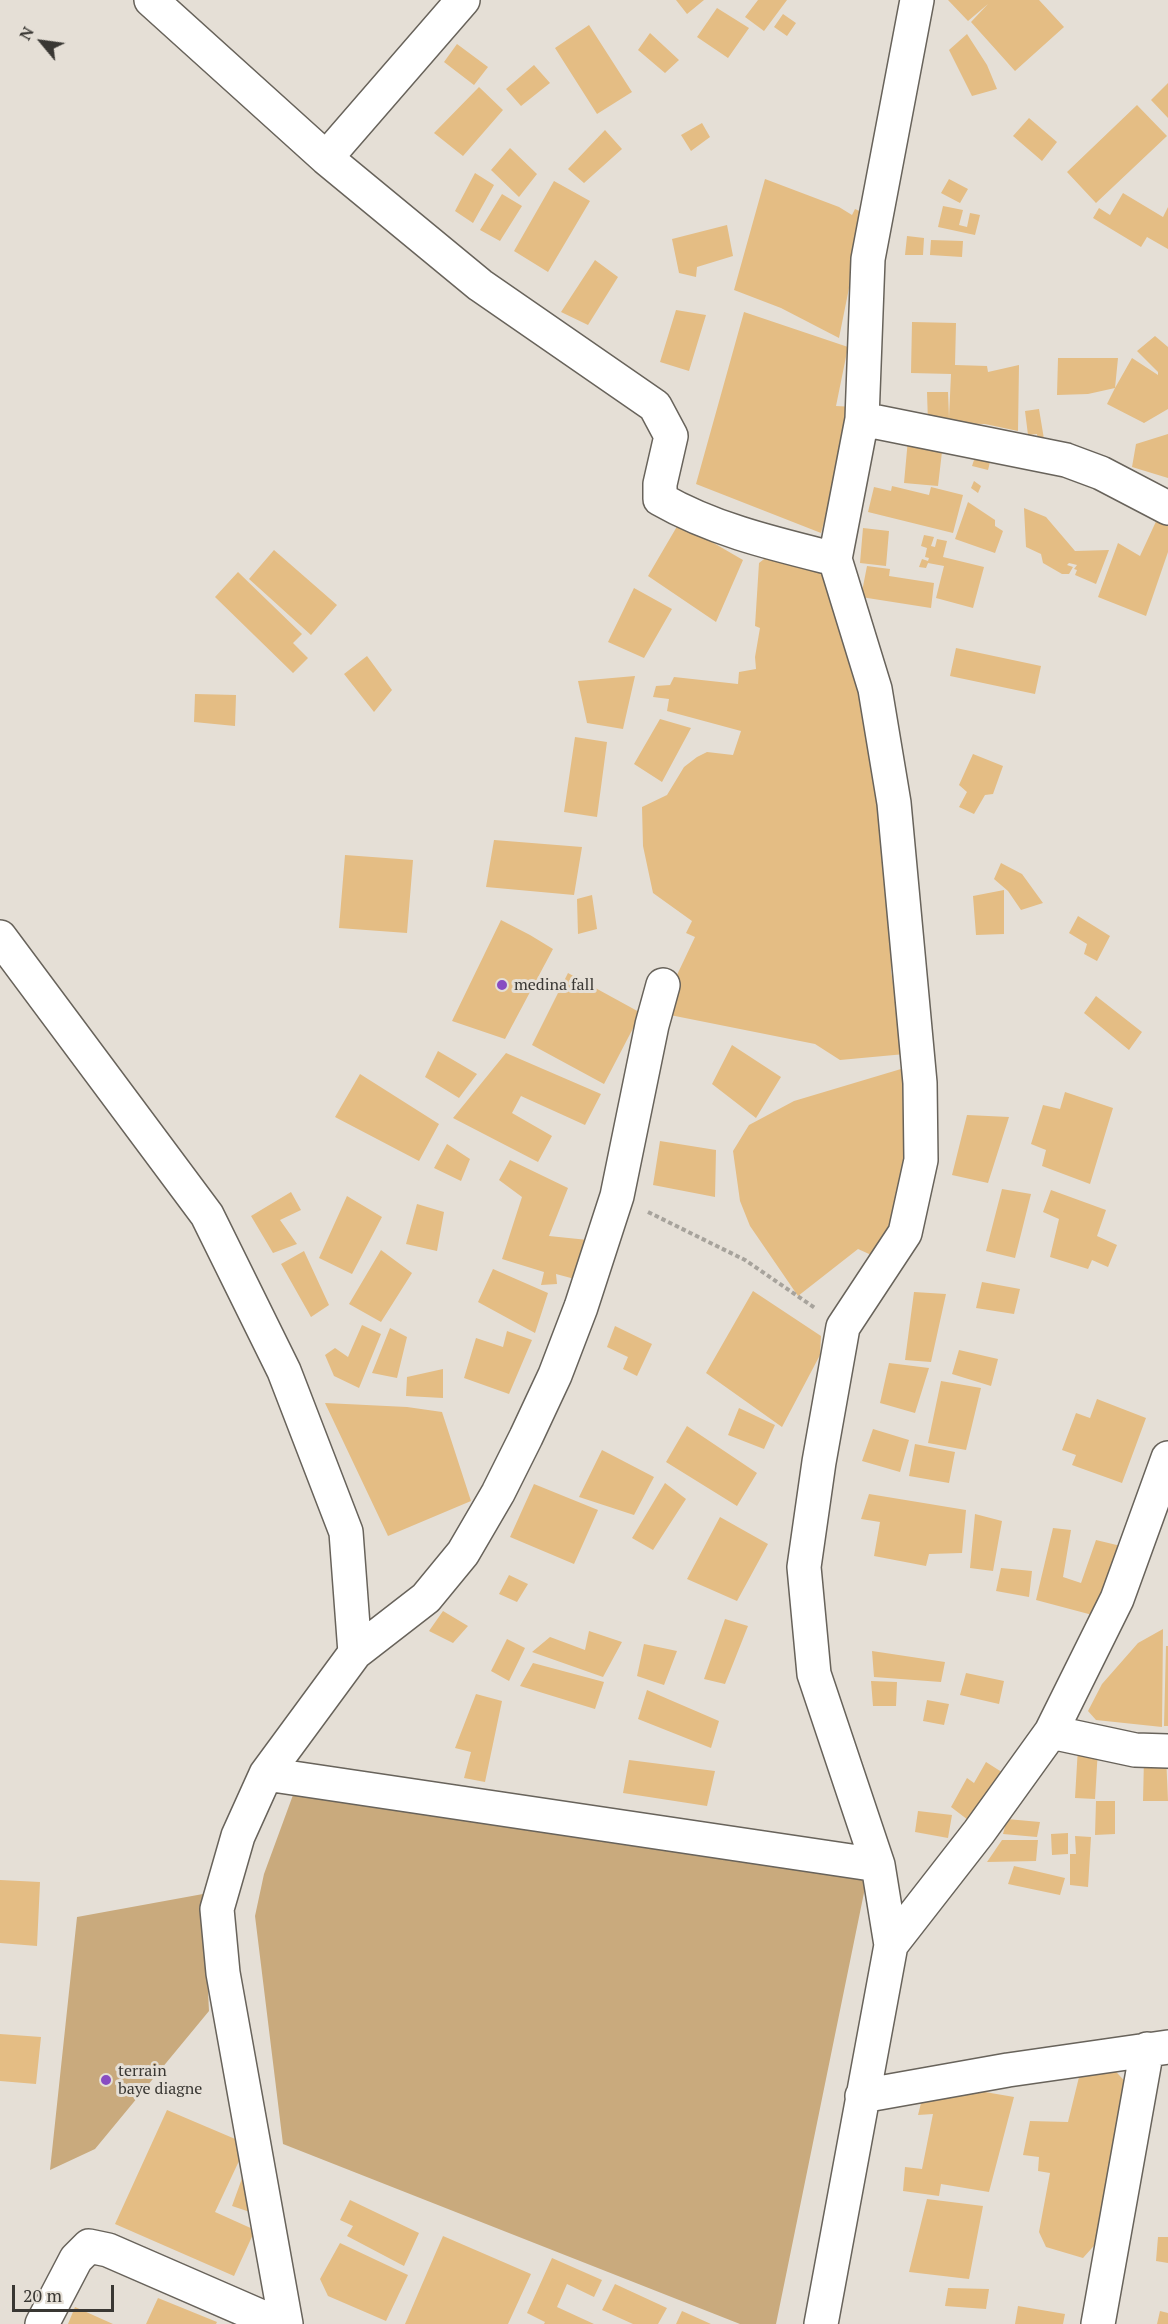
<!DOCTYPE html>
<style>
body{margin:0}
#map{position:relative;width:1168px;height:2324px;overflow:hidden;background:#e5dfd6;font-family:"PT Serif",serif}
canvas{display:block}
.north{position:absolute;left:12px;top:12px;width:60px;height:60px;-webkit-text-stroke:4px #e5dfd6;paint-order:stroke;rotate:299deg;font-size:16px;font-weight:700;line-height:24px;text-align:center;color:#393733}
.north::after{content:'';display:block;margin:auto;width:21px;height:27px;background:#393733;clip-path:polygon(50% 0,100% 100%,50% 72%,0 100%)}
.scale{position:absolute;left:12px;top:2285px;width:102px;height:27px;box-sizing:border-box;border:3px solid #393733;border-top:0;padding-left:8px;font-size:18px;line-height:21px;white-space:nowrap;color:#393733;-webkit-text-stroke:4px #e5dfd6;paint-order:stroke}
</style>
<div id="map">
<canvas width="1168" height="2324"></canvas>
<div class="north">N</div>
<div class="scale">20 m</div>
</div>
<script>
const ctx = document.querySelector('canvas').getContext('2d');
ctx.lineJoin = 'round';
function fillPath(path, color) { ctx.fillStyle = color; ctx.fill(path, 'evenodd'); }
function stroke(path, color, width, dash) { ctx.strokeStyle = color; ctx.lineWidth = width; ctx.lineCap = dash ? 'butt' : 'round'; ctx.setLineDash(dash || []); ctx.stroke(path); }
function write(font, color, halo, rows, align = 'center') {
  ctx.font = font + ' "PT Serif",serif'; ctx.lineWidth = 6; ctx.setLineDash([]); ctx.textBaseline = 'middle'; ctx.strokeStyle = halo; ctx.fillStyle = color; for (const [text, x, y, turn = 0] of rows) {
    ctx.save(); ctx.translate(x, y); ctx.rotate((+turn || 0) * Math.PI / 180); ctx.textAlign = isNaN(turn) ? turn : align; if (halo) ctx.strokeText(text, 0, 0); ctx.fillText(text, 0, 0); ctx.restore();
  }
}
const green = new Path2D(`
 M293 1795 867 1878 776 2324H740L283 2144 255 1916 264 1874Z
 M203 1894 209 2011 95 2149 50 2170 77 1917Z`);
const building = new Path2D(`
 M676 0H704L687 14Z
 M758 0H787L764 31 745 17Z
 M948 0H1039L1064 27 1015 71 971 22 988 4 968 21Z
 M717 8 749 28 728 58 697 37Z
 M783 14 796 23 787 36 774 27Z
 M589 25 632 92 597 114 555 48Z
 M650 33 679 60 665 73 638 50Z
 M967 34 987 65 997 89 972 96 949 50Z
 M457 44 488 67 474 85 444 62Z
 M534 65 550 83 521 106 506 89Z
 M1168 83V118L1151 100Z
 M479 87 503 110 463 156 434 133Z
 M1137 105 1167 136 1096 203 1067 172Z
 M1029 118 1057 142 1042 161 1013 136Z
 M702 123 710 137 691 151 681 135Z
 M605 130 622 149 584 183 568 169Z
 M510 148 537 174 519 197 491 170Z
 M475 173 494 185 473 223 455 211Z
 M765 179 839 207 852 215 855 209 864 213 839 338 781 308 734 290Z
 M949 179 968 189 960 203 941 193Z
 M554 181 590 201 548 272 514 251Z
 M1123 193 1163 217 1168 207V249L1147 237 1141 247 1093 218 1099 208 1110 215Z
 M502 194 522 206 500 241 480 230Z
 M943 206 963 210 959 225 967 227 970 213 980 215 975 235 938 227Z
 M727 225 733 256 697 267 696 277 679 273 672 239Z
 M907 236 924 238 923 255H905Z
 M931 240 963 241 962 257 930 255Z
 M595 260 618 277 588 325 561 312Z
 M676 310 706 315 689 371 660 362Z
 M744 312 848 347 836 406 855 407 821 533 696 484Z
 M912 322 956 323 955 365 987 366 988 372 1019 365 1018 431 985 424 928 423 927 392H948L949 418 951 374 911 373Z
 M1155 336 1168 347V409L1144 423 1107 404 1115 388 1088 394 1057 395 1058 358H1118L1115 388 1132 358 1158 375V372L1137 351Z
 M1039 409 1044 439 1038 440 1037 434 1028 435 1025 411Z
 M1168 434V478L1132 467 1136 444Z
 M908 439 943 443 938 486 904 483Z
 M976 454 991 458 988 470 972 466Z
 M974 481 981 486 978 493 971 488Z
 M892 486 929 495 931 487 963 495 953 533 868 512 874 487 891 491Z
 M968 502 995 520V526L1003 531 995 553 955 539Z
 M1024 508 1046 517 1075 551 1109 550 1096 584 1075 575 1077 570 1074 569 1077 565 1069 563 1067 565 1073 567 1069 574H1062L1043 563 1041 554 1026 547Z
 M1159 515 1168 519V552L1146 616 1098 597 1118 543 1140 556Z
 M679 523 743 560 716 622 648 576Z
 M863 528 889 531 886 566 860 563Z
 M924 535 934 537 931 546 935 547 937 539 947 541 943 557 984 567 973 608 936 598 944 566 928 563 926 568 919 567 922 559 928 561 929 558 925 557 927 548 921 546Z
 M274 550 337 605 311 635 249 579Z
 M768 556 792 561 828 575 874 704 893 930 891 971 905 1054 840 1060 815 1044 665 1014 676 977 695 937 686 933 692 921 653 893 643 846 642 807 667 795 684 767 697 757 707 752 733 755 741 731 667 711 669 699 653 697 656 686 670 685 674 677 738 684 739 672 756 669 755 657 760 628 755 626 759 563Z
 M867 566 890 569 889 576 934 583 931 608 861 597Z
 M238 572 302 634 293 643 308 658 293 673 215 597Z
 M634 588 672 609 644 658 608 642Z
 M956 648 1041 666 1035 694 950 676Z
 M367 656 392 690 374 712 344 674Z
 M635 676 623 729 587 723 578 681Z
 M195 694 236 695 235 726 194 722Z
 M660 719 691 728 662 782 634 764Z
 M575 737 607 742 597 817 564 812Z
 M973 754 1003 766 993 794 985 795 974 814 959 807 967 792 959 785Z
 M494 840 582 847 574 895 486 887Z
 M345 855 413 860 407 933 339 928Z
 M1001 863 1022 874 1043 903 1021 910 1008 891 994 879Z
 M1004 890V934L976 935 973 896Z
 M592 895 597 929 578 934 577 899Z
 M1078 916 1110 936 1097 961 1084 954 1087 944 1069 933Z
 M501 920 530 935 553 949 505 1039 452 1021Z
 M568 973 641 1013 604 1084 532 1045Z
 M1096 996 1142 1032 1129 1050 1084 1013Z
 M732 1045 781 1077 756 1118 712 1084Z
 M438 1051 477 1074 459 1098 425 1077Z
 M506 1053 601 1094 585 1125 521 1096 512 1113 552 1136 538 1162 453 1118Z
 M901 1069 916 1077 913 1178 878 1258 858 1249 798 1296 750 1226 740 1201 733 1151 749 1125 794 1101Z
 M360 1074 439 1124 419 1161 335 1117Z
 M1065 1092 1113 1108 1090 1184 1042 1166 1046 1150 1031 1144 1043 1105 1060 1109Z
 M967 1115 1009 1117 988 1183 952 1175Z
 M660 1141 716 1150 715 1197 653 1185Z
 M447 1144 470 1159 461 1181 434 1168Z
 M510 1160 568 1188 549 1236 588 1240 586 1282 556 1274 557 1284 541 1285 544 1272 502 1259 522 1197 499 1180Z
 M1002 1189 1031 1194 1015 1258 986 1251Z
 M1051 1190 1106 1210 1097 1236 1117 1245 1108 1267 1092 1260 1088 1269 1050 1257 1059 1219 1043 1212Z
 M291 1192 301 1210 280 1220 297 1244 273 1253 251 1216Z
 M347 1196 382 1217 352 1274 319 1258Z
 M417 1204 444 1212 437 1251 406 1244Z
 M381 1250 412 1273 381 1322 349 1304Z
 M304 1251 329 1305 311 1317 281 1264Z
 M493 1269 548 1293 535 1333 478 1302Z
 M982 1282 1020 1289 1014 1314 976 1308Z
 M753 1291 821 1336 820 1355 782 1427 706 1373Z
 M914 1292 946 1294 931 1362 905 1360Z
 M362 1325 381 1334 359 1388 334 1376 325 1355 335 1348 348 1357Z
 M615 1326 652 1344 637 1376 623 1369 628 1357 607 1347Z
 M390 1328 407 1337 397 1378 372 1373Z
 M507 1331 532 1340 509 1394 464 1378 476 1338 503 1347Z
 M959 1350 998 1359 991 1386 952 1374Z
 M889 1363 929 1368 915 1413 880 1403Z
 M443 1369V1398L406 1396 407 1377Z
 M941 1381 981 1388 966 1450 928 1443Z
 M1097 1399 1146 1418 1122 1483 1072 1465 1076 1455 1062 1450 1076 1413 1090 1418Z
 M325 1403 407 1407 442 1412 471 1501 388 1536Z
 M739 1408 775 1425 764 1449 728 1435Z
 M687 1426 757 1473 737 1506 666 1462Z
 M873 1429 909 1440 900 1472 862 1461Z
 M915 1444 955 1452 949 1483 909 1476Z
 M602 1450 654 1477 634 1515 579 1497Z
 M665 1483 686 1499 653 1550 632 1538Z
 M534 1484 598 1510 574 1564 510 1537Z
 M869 1494 966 1510 962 1553 929 1554 926 1566 874 1556 880 1522 861 1519Z
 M975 1514 1002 1521 993 1571 970 1568Z
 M720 1517 768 1544 737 1601 687 1579Z
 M1053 1528 1071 1530 1063 1577 1081 1583 1096 1540 1125 1547 1100 1617 1036 1600Z
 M1001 1568 1032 1571 1029 1597 996 1591Z
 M509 1575 528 1584 517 1602 499 1594Z
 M443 1611 468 1626 453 1643 429 1631Z
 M725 1619 748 1626 725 1684 704 1679Z
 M1163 1629 1162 1727 1096 1720 1088 1711 1102 1684 1138 1643Z
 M589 1631 622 1642 603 1677 532 1652 550 1637 585 1650Z
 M507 1639 525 1648 509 1681 491 1671Z
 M644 1644 677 1651 664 1685 637 1676Z
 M1166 1646H1168V1726H1164Z
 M872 1651 945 1662 941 1682 874 1677Z
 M533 1663 604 1682 595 1709 520 1686Z
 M966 1673 1004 1681 999 1704 960 1695Z
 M871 1681 897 1682 896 1706H873Z
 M647 1690 719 1721 711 1748 638 1719Z
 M476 1694 502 1701 485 1782 464 1778 471 1752 455 1748Z
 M927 1700 949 1704 944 1725 923 1721Z
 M1078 1747 1098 1749 1095 1799 1075 1798Z
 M1166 1755 1168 1801H1143L1144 1758Z
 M629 1760 715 1771 707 1806 623 1793Z
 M986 1762 1008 1776 976 1826 951 1807 967 1778 974 1783Z
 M1096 1801H1115V1834L1095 1835Z
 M918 1811 952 1815 948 1838 915 1832Z
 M1007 1819 1040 1822 1037 1837 1003 1834Z
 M1068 1833V1854L1052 1855 1051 1834Z
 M1075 1836 1091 1837 1088 1887 1070 1885V1854H1076Z
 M1002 1840H1038L1036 1861 987 1862Z
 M1014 1866 1065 1878 1060 1895 1008 1884Z
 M0 1880 40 1882 37 1946 0 1943Z
 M0 2034 41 2037 36 2084 0 2081Z
 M1108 2063 1131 2088 1100 2239 1083 2258 1046 2247 1039 2232 1050 2173 1038 2171 1039 2157 1023 2155 1030 2121 1068 2122 1080 2073Z
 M956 2087 1014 2097 989 2192 941 2184 939 2196 903 2191 905 2167 922 2169 933 2114 918 2115 921 2103Z
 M167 2110 247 2144 215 2212 255 2230 234 2276 115 2224Z
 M249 2159 262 2216 232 2206Z
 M927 2199 983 2206 969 2279 909 2272Z
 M350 2200 419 2233 404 2266 347 2236 353 2226 340 2220Z
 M443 2236 531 2274 508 2324H405Z
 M1158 2237H1168V2263L1156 2261Z
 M340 2243 408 2275 386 2321 328 2296 320 2279Z
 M552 2258 602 2280 594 2297 567 2284 557 2307 594 2324H544L545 2322 527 2313Z
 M615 2284 667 2308 658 2324H633L602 2310Z
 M948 2288 989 2289 986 2309 945 2306Z
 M158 2298 217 2322 216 2324H146Z
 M1018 2306 1065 2314 1063 2324H1015Z
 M75 2307 113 2324H68Z
 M682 2311 711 2324H676Z
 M1160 2311 1168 2313V2324H1157Z`);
const path = new Path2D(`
 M648 1212 745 1260 815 1308`);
const minor = new Path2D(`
 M151 0 326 158
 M463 0 326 158 480 285 655 406 671 436 660 484V499C714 530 775 544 835 559
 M862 419 1066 460 1101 473 1168 508
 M0 937 207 1215 284 1371 346 1532 355 1653
 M1051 1732 1117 1599 1168 1458
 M266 1774 878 1865
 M891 1945 979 1832 1051 1732 1135 1750 1168 1751
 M862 2096 1008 2070 1168 2047
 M42 2324 76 2259 89 2246 108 2250 278 2324
 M286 2324 223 1973 217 1909 238 1836 266 1774 355 1653 426 1598 463 1553 498 1493 526 1437 555 1375 581 1307 617 1196 652 1025 663 985
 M821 2324 891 1945 878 1865 814 1674 804 1567 819 1462 843 1327 905 1233 921 1160 920 1083 894 803 875 689 835 559 862 419 868 259 917 0
 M1098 2324 1147 2049`);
const markers = [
 [502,985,6,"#884cc2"],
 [106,2080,6,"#884cc2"]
];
const poiNames = [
 ["medina fall",514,985],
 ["terrain",118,2071],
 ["baye diagne",118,2089]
];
fillPath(green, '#c9aa7d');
fillPath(building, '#e4bd84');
stroke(minor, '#68635b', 36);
stroke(path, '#a7a39c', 4, [4.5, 3]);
stroke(minor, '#fff', 33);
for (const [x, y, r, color] of markers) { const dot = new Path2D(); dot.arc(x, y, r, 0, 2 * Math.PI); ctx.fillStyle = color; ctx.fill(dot); stroke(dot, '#e5dfd6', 2); }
write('16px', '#393733', '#e5dfd6', poiNames, 'left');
</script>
